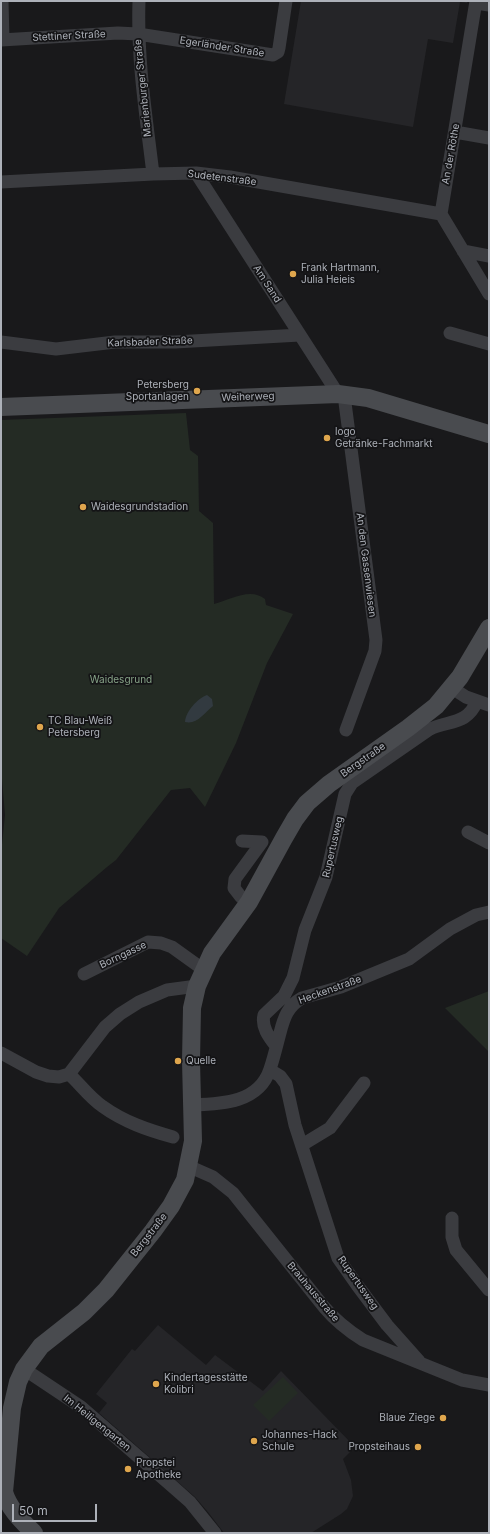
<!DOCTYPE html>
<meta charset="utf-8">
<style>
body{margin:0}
#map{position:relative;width:490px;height:1534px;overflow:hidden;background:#19191b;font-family:Inter,sans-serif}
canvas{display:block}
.frame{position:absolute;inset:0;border:2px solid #adb1b9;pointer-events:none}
.scale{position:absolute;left:12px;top:1504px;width:85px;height:18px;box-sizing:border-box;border:2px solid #adb1b9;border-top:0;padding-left:5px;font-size:12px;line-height:14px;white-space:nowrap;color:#adb1b9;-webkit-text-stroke:3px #141416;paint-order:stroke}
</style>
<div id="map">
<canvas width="490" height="1534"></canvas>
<div class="frame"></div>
<div class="scale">50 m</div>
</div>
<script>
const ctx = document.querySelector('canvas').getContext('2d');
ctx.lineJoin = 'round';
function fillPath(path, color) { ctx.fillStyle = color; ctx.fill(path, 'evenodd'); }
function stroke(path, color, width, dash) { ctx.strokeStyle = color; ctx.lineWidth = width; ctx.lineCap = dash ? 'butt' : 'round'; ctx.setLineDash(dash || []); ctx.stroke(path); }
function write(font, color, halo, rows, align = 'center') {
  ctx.font = font + ' Inter,sans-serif'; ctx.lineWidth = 3.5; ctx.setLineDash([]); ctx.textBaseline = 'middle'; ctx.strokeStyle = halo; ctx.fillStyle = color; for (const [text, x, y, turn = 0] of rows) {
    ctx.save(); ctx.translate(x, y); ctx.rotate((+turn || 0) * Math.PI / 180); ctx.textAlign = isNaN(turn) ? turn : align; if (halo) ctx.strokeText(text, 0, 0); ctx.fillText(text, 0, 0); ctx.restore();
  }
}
const built = new Path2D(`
 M301 1H468L467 3 460 2 453 43 428 39 413 127 284 104Z
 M158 1325 206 1365 215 1355 263 1391 281 1371 355 1447 343 1459 351 1480 353 1496 347 1509 341 1514 311 1533H224L208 1512 195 1497 99 1413 107 1403 96 1394 132 1349 135 1351Z`);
const green = new Path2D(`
 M186 413 190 450 198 456 199 511 213 523 214 604C230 600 250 587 265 599L266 605 293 614 267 663 236 743 205 807 190 788 171 790 116 860 107 867 59 908 27 956 1 938V854L5 815 1 767V420Z
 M489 991V1052L445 1008Z
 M283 1377 298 1393 269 1421 253 1405Z`);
const water = new Path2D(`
 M207 695 212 699 213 706C204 713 197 725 185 722 186 711 197 699 207 695Z`);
const minor = new Path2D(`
 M2 1 3 40
 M139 1C137 60 146 115 153 174
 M476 1 441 214 489 294
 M476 3 489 5
 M1 40 118 33 138 34 273 55 278 52 279 48 286 1
 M455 132 489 138
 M196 173 338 394
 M1 182 153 174 196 173 230 177 441 214
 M463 251 489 256
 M450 333 489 344
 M1 342 56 349 115 342H175L300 335
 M344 395 376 640 375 651 346 730
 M452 688 466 697 489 705
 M468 832 489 843
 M242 841 262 842 235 879 234 888 241 897 249 902
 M84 974 148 942 161 943 172 947 204 970
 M276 1046C269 1037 261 1027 264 1015L284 996 293 978 305 930 326 877 345 794 352 783 430 729C450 720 467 725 477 701
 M1 1053 36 1072 48 1076 59 1077 69 1074 105 1027 120 1014 139 1002 167 990 197 986
 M270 1070 280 1076 286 1084 295 1125 338 1258 357 1285 387 1325 419 1361
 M69 1074C80 1084 89 1097 102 1106 124 1122 148 1130 173 1137
 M192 1105C222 1104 259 1103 270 1069 274 1057 277 1044 280 1033 284 1017 288 1006 302 998L341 987 409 959 450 929 476 915 489 912
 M302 1145 330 1128 364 1083
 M188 1166 213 1177 233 1193 324 1307C335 1320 347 1330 363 1340L462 1380 489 1385
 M452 1218V1237L456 1250 489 1290
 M24 1369 81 1407 172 1486 190 1502 215 1533`);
const secondary = new Path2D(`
 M1 407 338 394 368 398 489 434
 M34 1533C22 1521 9 1509 4 1492L12 1408 18 1382 24 1369 41 1346 84 1312 106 1290 153 1231 171 1206 185 1180 193 1141 191 1061 192 1008 197 986 212 953 249 902 284 838 295 819 307 803 329 784 408 728 436 706 460 677 489 628`);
const markers = [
 [293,274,4,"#dfa64d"],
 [197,391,4,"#dfa64d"],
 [327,438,4,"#dfa64d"],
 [83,507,4,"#dfa64d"],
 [40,727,4,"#dfa64d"],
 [178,1061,4,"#dfa64d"],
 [156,1384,4,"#dfa64d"],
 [443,1418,4,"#dfa64d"],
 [254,1441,4,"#dfa64d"],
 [418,1447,4,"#dfa64d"],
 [128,1469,4,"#dfa64d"]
];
const streetNames = [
 ["Stettiner Straße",69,36,-3],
 ["Egerländer Straße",222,47,9],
 ["Marienburger Straße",143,88,-96],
 ["An der Röthe",451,154,-80],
 ["Sudetenstraße",222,178,7],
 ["Am Sand",267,284,57],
 ["Karlsbader Straße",150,342,-2],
 ["Weiherweg",248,397,-2],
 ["An den Gassenwiesen",366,565,83],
 ["Bergstraße",363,760,-35],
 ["Rupertusweg",333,847,-77],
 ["Borngasse",123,955,-25],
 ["Heckenstraße",330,990,-20],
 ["Bergstraße",149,1235,-52],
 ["Rupertusweg",358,1283,55],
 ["Brauhausstraße",313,1292,50],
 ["Im Heiligengarten",97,1423,39]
];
const poiNames = [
 ["Frank Hartmann,",301,268],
 ["Julia Heieis",301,280],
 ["Petersberg",189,385,"right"],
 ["Sportanlagen",189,397,"right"],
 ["logo",335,432],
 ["Getränke-Fachmarkt",335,444],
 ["Waidesgrundstadion",91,507],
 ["TC Blau-Weiß",48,721],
 ["Petersberg",48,733],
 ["Quelle",186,1061],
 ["Kindertagesstätte",164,1378],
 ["Kolibri",164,1390],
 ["Blaue Ziege",435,1418,"right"],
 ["Johannes-Hack",262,1435],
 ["Schule",262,1447],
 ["Propsteihaus",410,1447,"right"],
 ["Propstei",136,1463],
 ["Apotheke",136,1475]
];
const parkNames = [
 ["Waidesgrund",121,680]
];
fillPath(built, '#252528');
fillPath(green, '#242b24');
fillPath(water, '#323a40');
stroke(minor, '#3b3c40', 13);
stroke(secondary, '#494b4f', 18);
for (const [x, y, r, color] of markers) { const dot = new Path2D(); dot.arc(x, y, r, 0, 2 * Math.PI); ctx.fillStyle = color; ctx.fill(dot); stroke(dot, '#141416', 1.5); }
write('10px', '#adb1b9', '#141416', streetNames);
write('10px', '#adb1b9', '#141416', poiNames, 'left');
write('10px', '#86a287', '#141416', parkNames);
</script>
